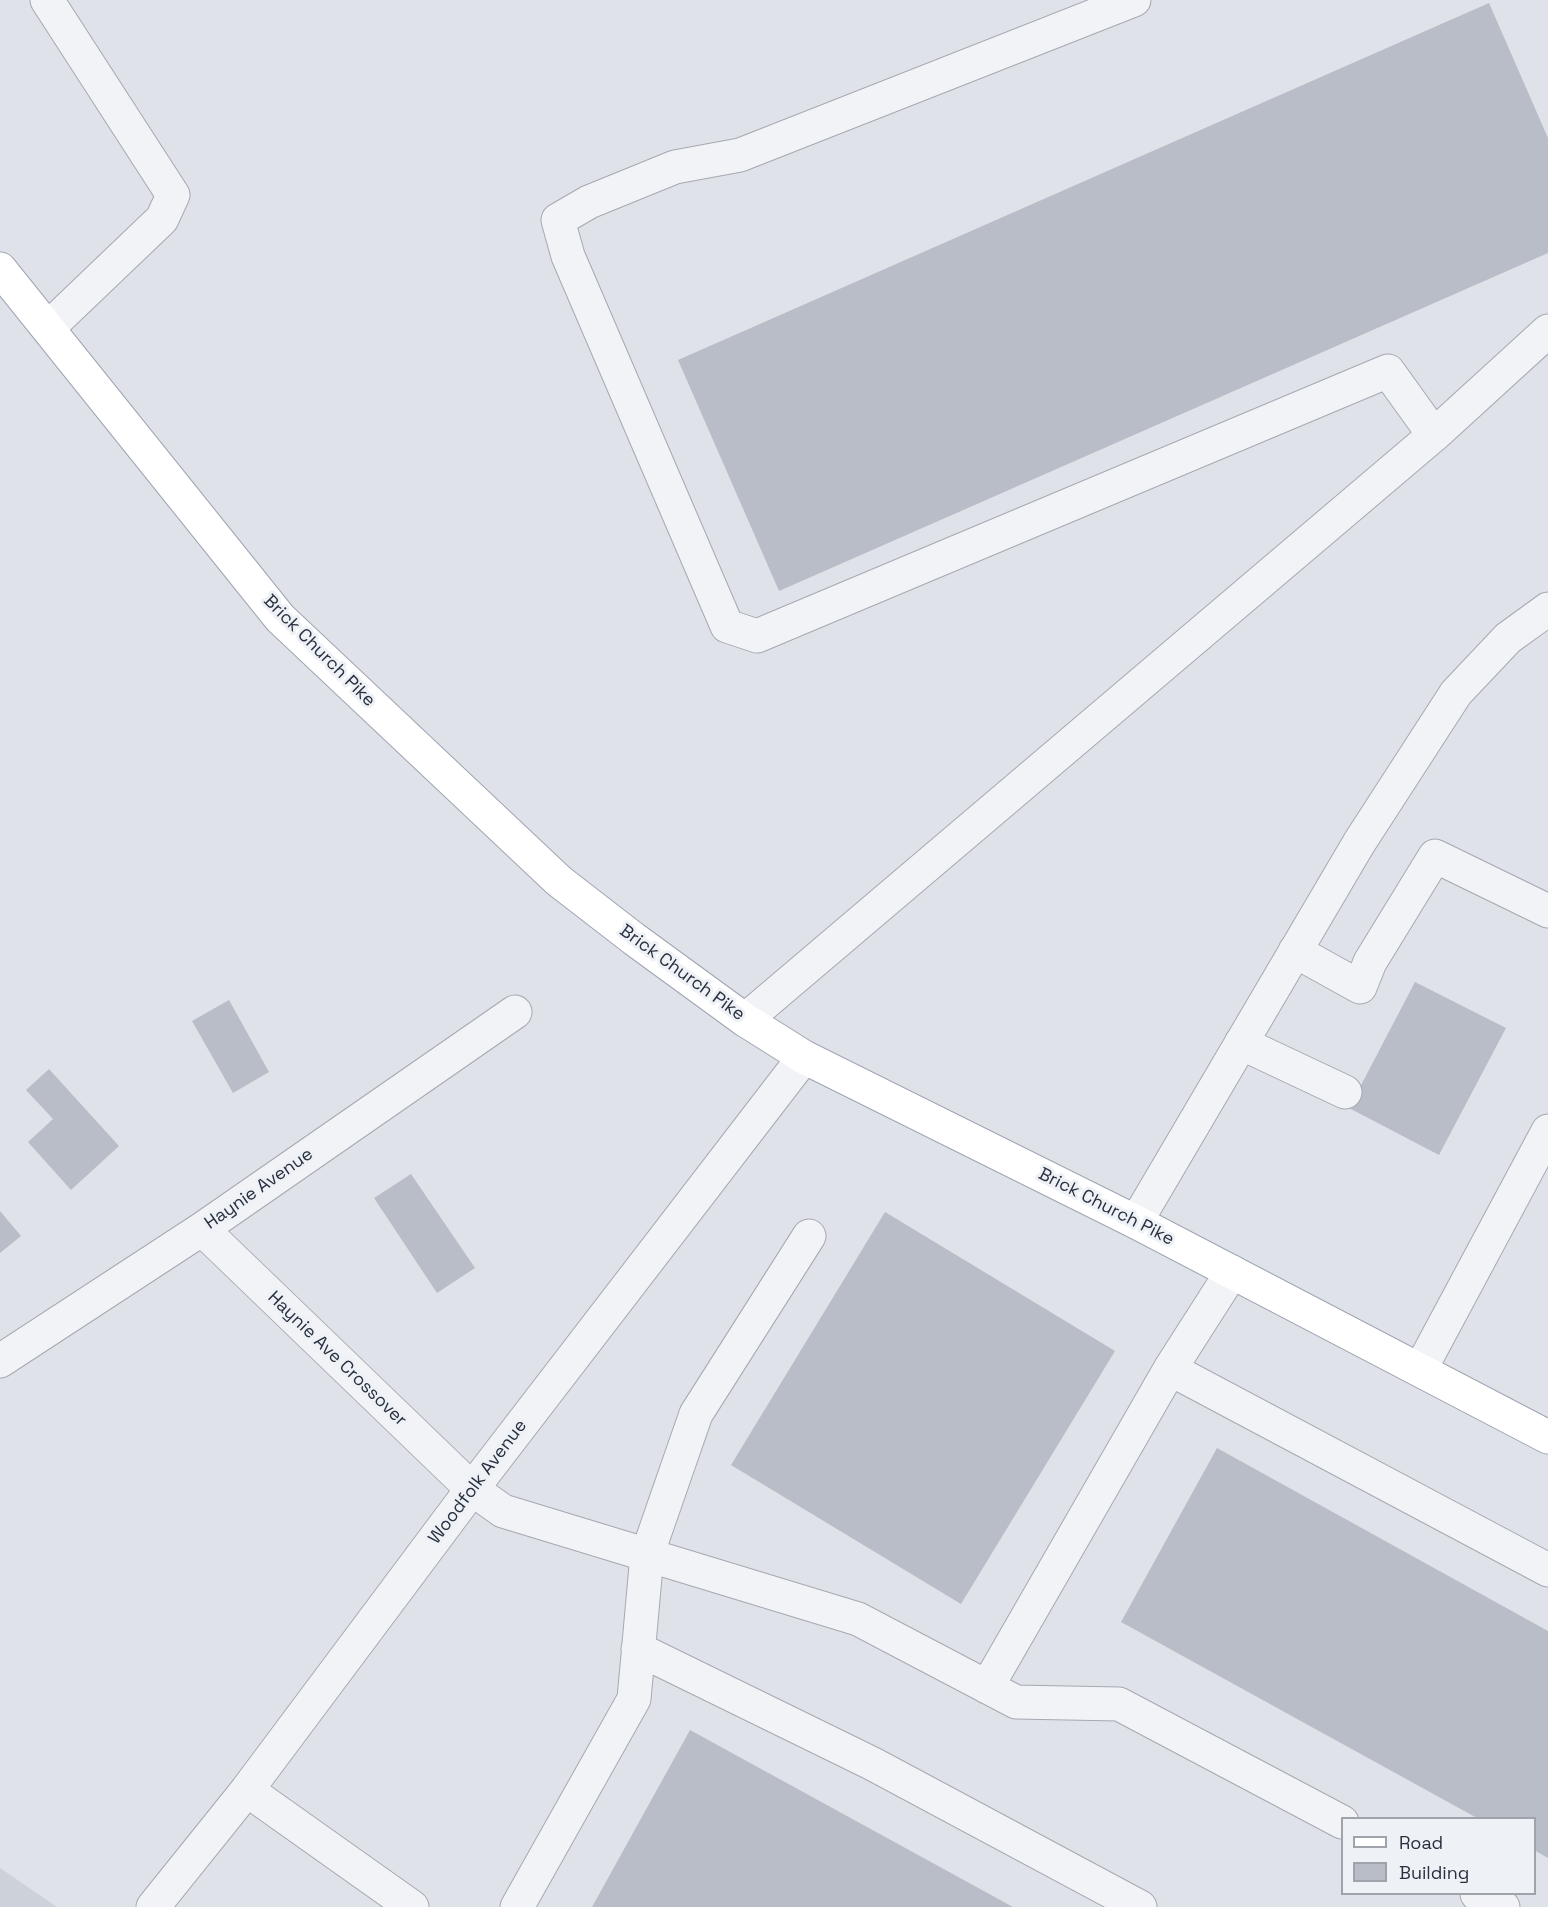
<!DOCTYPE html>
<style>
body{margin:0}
#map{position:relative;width:1548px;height:1907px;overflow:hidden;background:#dfe2e8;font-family:"Space Grotesk",sans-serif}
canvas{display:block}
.legend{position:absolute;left:1341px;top:1817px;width:195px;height:78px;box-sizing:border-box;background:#eef1f5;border:2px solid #9fa3ac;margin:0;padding:8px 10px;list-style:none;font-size:18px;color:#282f3e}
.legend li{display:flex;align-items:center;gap:12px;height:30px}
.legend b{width:30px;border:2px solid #9fa3ac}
</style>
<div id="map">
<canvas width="1548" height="1907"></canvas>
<ul class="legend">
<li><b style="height:8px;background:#fff"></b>Road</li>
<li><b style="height:16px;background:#b9bdc7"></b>Building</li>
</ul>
</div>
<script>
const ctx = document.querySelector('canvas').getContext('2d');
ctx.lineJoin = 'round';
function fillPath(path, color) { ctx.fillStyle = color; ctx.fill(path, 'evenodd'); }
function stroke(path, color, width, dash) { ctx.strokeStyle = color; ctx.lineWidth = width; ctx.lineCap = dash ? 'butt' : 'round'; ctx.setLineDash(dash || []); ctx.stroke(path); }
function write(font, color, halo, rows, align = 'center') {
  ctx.font = font + ' "Space Grotesk",sans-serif'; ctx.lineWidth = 6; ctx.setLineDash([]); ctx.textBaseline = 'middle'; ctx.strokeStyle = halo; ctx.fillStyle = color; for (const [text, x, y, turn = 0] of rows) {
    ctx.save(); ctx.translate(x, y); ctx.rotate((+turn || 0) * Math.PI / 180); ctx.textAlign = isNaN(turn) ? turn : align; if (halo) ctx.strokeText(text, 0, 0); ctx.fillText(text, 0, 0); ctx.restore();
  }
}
const built = new Path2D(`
 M0 1868 57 1907H0Z`);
const building = new Path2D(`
 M1489 3 1548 138V253L779 591 678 360Z
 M1415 982 1506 1028 1439 1155 1349 1108Z
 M229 1000 269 1072 233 1093 192 1021Z
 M49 1069 119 1146 71 1190 28 1142 53 1119 26 1090Z
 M411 1174 475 1268 437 1293 374 1198Z
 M0 1211 21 1236 0 1253Z
 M885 1212 1115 1351 961 1604 731 1465Z
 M1217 1448 1548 1631V1858L1534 1850V1818H1477L1121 1622Z
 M690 1730 1013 1907H592Z`);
const minor = new Path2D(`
 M47 0 173 195 162 219 48 328
 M1134 0 740 155 675 167 589 202 558 220 568 256 727 626 757 636 1388 371 1434 435
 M1295 951 1360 987 1370 962 1435 856 1548 911
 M745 1020 1434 435 1548 331
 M1241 1043 1345 1092
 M1136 1222 1359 843 1456 693 1508 638 1548 609
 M202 1229 472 1489 503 1511 858 1619 1016 1702 1119 1704 1342 1822
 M1232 1272 1170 1369 1548 1570
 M0 1361 202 1229 515 1012
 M1420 1370 1548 1131
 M638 1649 873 1764 1140 1907
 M987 1687 1170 1369
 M247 1790 412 1907
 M1477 1894 1503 1907
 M153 1907 247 1790 472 1489 804 1057
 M517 1907 634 1699 647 1555 696 1414 809 1236`);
const major = new Path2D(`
 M0 269 280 618 559 881 634 939 745 1020 804 1057 1136 1222 1548 1437`);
const streetNames = [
 ["Brick Church Pike",319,651,45],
 ["Brick Church Pike",682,973,36],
 ["Haynie Avenue",259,1189,-35],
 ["Brick Church Pike",1106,1207,27],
 ["Haynie Ave Crossover",337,1359,44],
 ["Woodfolk Avenue",478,1482,-53]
];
fillPath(built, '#cdd1da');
fillPath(building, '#b9bdc7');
stroke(minor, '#a4a9b2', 35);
stroke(major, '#9fa5b3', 35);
stroke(minor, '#f2f3f6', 33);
stroke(major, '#fff', 33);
write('18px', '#282f3e', '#eef1f5', streetNames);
</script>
